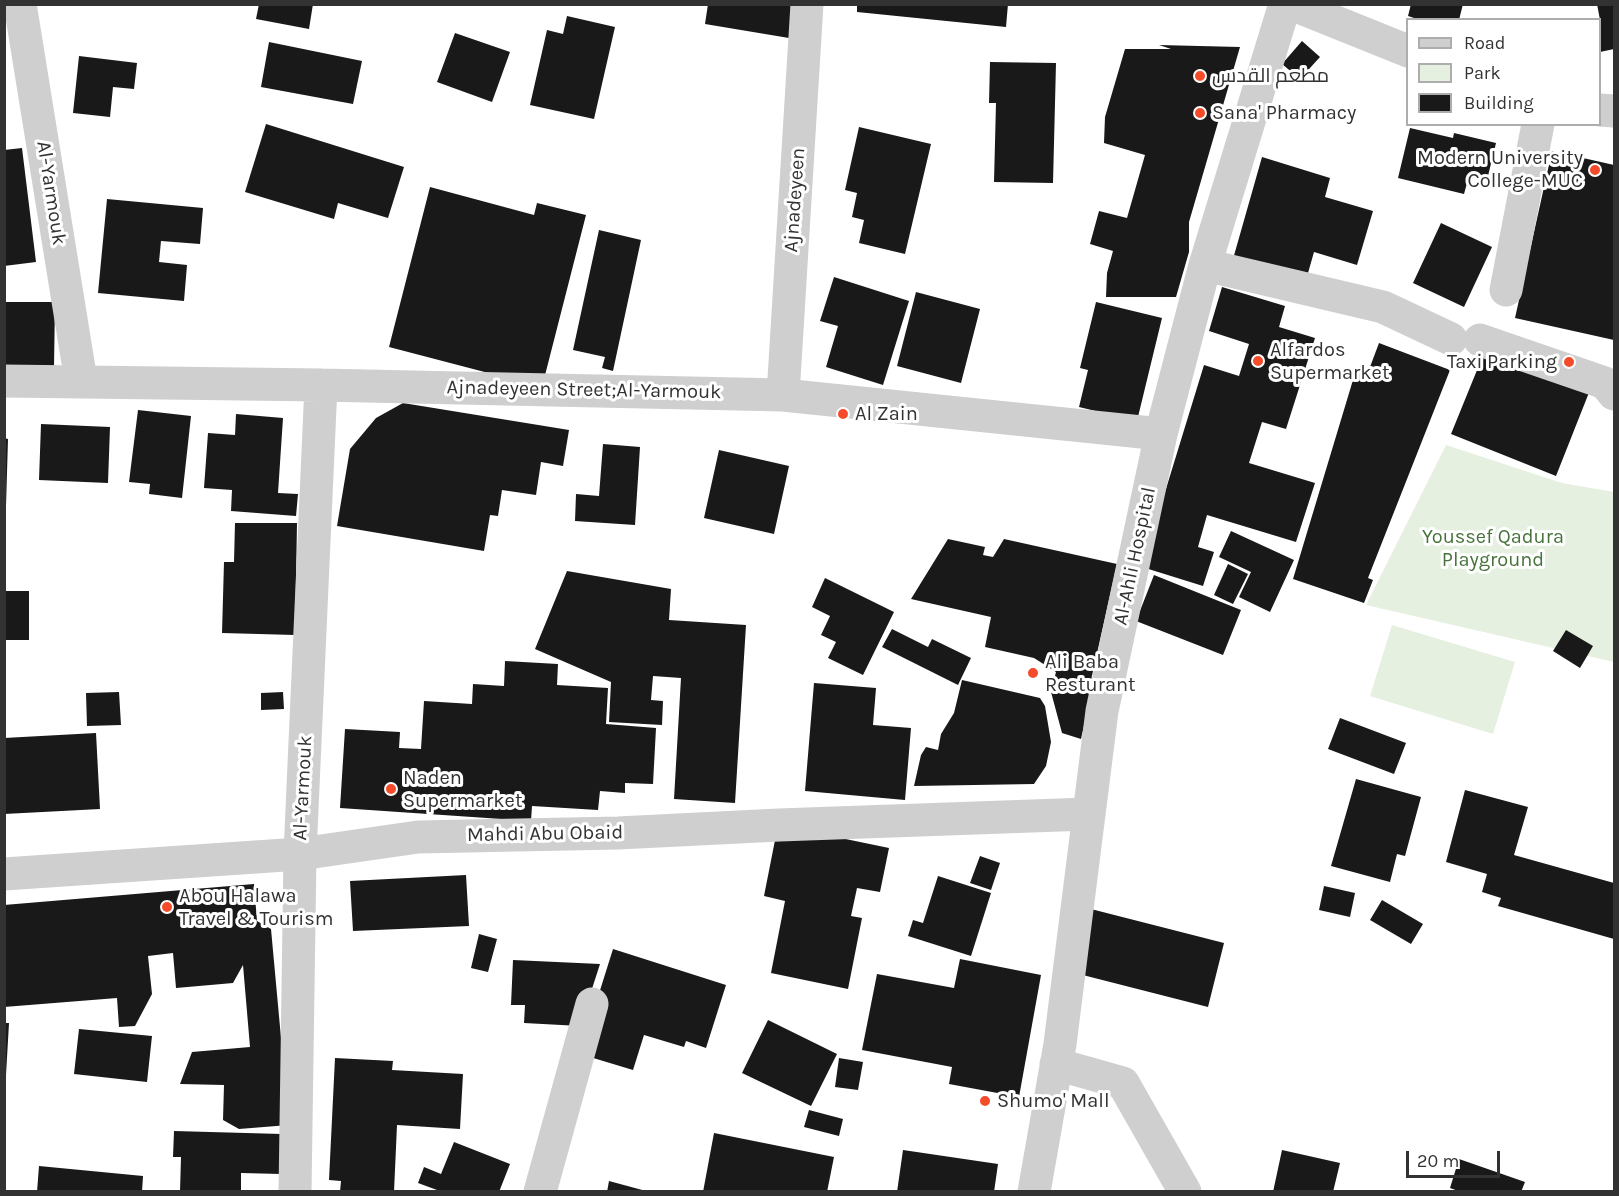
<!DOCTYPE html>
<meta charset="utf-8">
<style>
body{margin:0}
#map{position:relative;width:1619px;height:1196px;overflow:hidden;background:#fff;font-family:Karla,sans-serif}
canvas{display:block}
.frame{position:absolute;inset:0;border:6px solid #323232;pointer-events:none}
.legend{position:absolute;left:1406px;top:18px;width:195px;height:108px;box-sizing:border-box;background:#fff;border:2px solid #adadad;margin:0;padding:8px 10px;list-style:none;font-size:18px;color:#323232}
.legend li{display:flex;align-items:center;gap:12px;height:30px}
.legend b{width:30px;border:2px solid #adadad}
.scale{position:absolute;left:1406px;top:1151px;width:94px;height:27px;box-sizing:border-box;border:3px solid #323232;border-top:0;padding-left:8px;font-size:18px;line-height:21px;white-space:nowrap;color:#323232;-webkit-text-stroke:4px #fff;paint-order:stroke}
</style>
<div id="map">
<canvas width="1619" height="1196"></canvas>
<div class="frame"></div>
<ul class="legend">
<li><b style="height:8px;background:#cfcfcf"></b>Road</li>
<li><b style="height:16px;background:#e5f0e0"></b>Park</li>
<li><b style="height:16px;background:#191919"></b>Building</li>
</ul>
<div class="scale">20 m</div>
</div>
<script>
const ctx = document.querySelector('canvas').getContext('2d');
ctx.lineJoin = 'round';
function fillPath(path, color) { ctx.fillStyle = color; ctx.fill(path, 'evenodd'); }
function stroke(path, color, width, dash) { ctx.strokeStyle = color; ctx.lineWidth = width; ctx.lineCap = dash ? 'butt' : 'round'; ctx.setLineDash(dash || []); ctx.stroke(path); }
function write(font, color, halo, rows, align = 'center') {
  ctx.font = font + ' Karla,Cairo,sans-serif'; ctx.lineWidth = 6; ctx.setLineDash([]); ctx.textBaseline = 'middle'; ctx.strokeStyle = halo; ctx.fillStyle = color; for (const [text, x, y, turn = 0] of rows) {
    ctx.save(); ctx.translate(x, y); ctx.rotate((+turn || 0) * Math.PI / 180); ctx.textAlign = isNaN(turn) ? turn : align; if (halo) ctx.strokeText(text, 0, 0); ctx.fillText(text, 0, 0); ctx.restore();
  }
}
const green = new Path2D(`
 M1446 445 1562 483 1614 492V662L1366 605Z
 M1392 625 1515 662 1493 734 1370 696Z`);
const building = new Path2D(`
 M259 4H313L309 29 256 19Z
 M708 4H800L795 39 705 24Z
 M857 4H1008L1006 27 857 12Z
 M1411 4H1463L1459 20H1420L1408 16Z
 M1597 4H1614V49L1600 52V20Z
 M567 16 615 27 594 119 530 105 547 30 563 34Z
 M455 33 510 52 492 102 437 82Z
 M1302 41 1320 57 1300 79 1282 64Z
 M269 42 362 61 353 104 261 87Z
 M1159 45 1240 47 1189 222V252L1176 297H1106L1107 273 1113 251 1090 244 1099 211 1127 218 1145 155 1104 143 1105 117 1125 49H1171Z
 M79 56 137 63 134 89 113 87 110 117 73 113Z
 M990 62 1056 63 1053 183 994 182 996 103H989Z
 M266 124 404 167 388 218 338 203 334 219 245 192Z
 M859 127 931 144 905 254 859 243 864 220 852 217 857 193 845 190Z
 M1410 128 1453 138 1454 133 1496 143 1487 180 1469 176 1464 194 1398 178Z
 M22 148 36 262 4 266V150Z
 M1552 151 1614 165V340L1515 318Z
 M1262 157 1330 178 1325 197 1373 211 1357 265 1314 252 1306 280 1233 259Z
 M430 187 534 215 537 203 586 215 542 387 389 347Z
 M107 199 203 208 200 244 161 241 159 262 187 265 184 301 98 293Z
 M1441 223 1492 247 1464 307 1413 283Z
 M599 230 641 240 613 371 602 368 605 357 573 350Z
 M834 277 909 301 883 385 826 367 838 326 820 321Z
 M1222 287 1285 306 1279 327 1315 338 1286 429 1262 422 1249 463 1315 483 1296 542 1207 515 1198 547 1214 552 1203 586 1142 567 1204 365 1239 376 1249 344 1209 331Z
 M916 292 980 309 961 383 897 366Z
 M4 302H55L54 367 4 366Z
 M1096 302 1162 318 1137 421 1079 407 1088 370 1080 368Z
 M1379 343 1450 370 1368 578 1373 580 1364 603 1293 579 1356 370 1367 375Z
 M1486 348 1590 390 1556 476 1451 434Z
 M403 403 569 430 563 466 541 462 536 495 502 490 498 516 490 515 484 551 337 526 350 449 376 418Z
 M138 410 191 416 182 498 149 494 150 484 129 482Z
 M236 414 283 418 278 493 298 494 296 516 231 511 232 490 204 488 208 433 235 435Z
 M41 424 110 427 108 483 39 480Z
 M4 438 8 439 6 506H4Z
 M603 444 640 447 635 525 575 521 576 494 599 496Z
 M719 450 789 466 774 534 704 518Z
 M235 523H297L295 635 222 633 224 562H234Z
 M1231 531 1294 560 1270 612 1239 597 1251 572 1219 557Z
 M948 539 985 547 983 555 993 557 1004 539 1117 564 1089 689 1092 690 1081 739 1062 733 1051 692 1056 672 1034 658 985 647 991 617 911 599Z
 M1228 564 1248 574 1233 604 1214 595Z
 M567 571 671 589 669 620 746 625 735 803 674 799 681 678 653 676 651 700 663 701 662 725 609 722 611 682 535 649Z
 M1154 575 1241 610 1223 655 1136 621Z
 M825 578 894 612 863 675 828 658 836 642 821 635 830 616 812 607Z
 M4 591H29V640H4Z
 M892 629 928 647 932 639 971 658 958 685 882 647Z
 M1566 630 1593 646 1580 668 1553 651Z
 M505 661 558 664 557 685 608 688 606 724 656 728 653 784 625 783V793L600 791 598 810 532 806 531 821 340 808 345 729 400 732 399 748 421 749 424 701 472 704 473 684 504 686Z
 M962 680 1040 698 1045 706 1051 742 1046 766 1034 784 914 786 921 755 926 747 938 750 941 734 954 713Z
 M814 683 876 688 873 725 911 728 905 800 805 791Z
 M119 692 121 725 87 726 86 693Z
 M283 692 284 709 261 710V693Z
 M1340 718 1406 743 1394 774 1328 749Z
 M96 733 100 809 4 814V738Z
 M1356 779 1421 797 1405 856 1397 854 1390 882 1331 866Z
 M1465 790 1528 807 1514 855 1614 883V939L1498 906 1501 898 1482 892 1487 874 1446 862Z
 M778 825 889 848 880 892 857 888 851 916 862 918 848 989 771 973 785 901 764 896Z
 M980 856 1000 863 991 890 970 883Z
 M466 875 469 926 353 931 350 881Z
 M938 876 991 893 971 956 908 936 913 920 923 923Z
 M254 884 257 921 271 929 289 1125 239 1129 223 1120 224 1085 180 1084 192 1052 250 1047 243 965 233 983 176 988 173 953 148 956 152 994 135 1026 119 1027 117 998 4 1007V905Z
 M1324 886 1355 893 1350 917 1319 910Z
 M1382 900 1423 924 1411 944 1370 920Z
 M1087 908 1224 943 1208 1007 1071 972Z
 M479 934 497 939 488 972 471 968Z
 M613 949 726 985 706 1048 686 1041 684 1047 644 1035 633 1070 580 1054Z
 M960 959 1041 975 1019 1097 949 1084 952 1067 862 1050 877 974 954 988Z
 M513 960 600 964 580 1026 524 1023 525 1005H511Z
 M768 1020 837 1054 811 1106 742 1073Z
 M4 1023H9L6 1075H4Z
 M79 1029 152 1036 147 1082 74 1074Z
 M335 1058 393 1061 392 1070 463 1074 460 1129 397 1125 394 1192H340L341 1181 329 1180Z
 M839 1058 863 1062 858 1090 835 1087Z
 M809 1110 843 1119 839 1136 804 1127Z
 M174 1131 282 1134 281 1174 241 1173V1192H180L181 1157H173Z
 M714 1133 834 1157 827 1192H703Z
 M454 1142 510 1164 499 1192H436L437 1190 418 1183 424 1167 441 1174Z
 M903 1150 998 1164 994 1192H897Z
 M1282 1150 1340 1163 1333 1192H1273Z
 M1459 1159 1525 1182 1521 1192H1461L1450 1188Z
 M39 1166 143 1176 142 1192H37Z
 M609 1181 646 1191V1192H607Z`);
const minor = new Path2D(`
 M20 4 81 381
 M1291 4 1408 51
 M1600 110 1614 111
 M1205 265 1383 307 1451 339
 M1506 290 1538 124
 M1480 340 1605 383 1614 394
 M4 381 321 385 783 395 1161 434
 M783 395 807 4
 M4 874 300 854 418 837 618 833 779 825 1088 814
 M1056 1064 1123 1083 1185 1192
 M295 1192 300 854 321 385
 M540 1192 592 1004
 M1034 1192 1060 1044 1102 711 1161 434 1205 265 1285 4`);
const markers = [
 [1200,76,6,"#f44c2a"],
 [1200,113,6,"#f44c2a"],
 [1595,170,6,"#f44c2a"],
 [1258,361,6,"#f44c2a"],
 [1569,362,6,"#f44c2a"],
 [843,414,6,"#f44c2a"],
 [1033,673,6,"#f44c2a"],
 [391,789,6,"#f44c2a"],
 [167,907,6,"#f44c2a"],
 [985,1101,6,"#f44c2a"]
];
const poiNames = [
 ["مطعم القدس",1212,76],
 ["Sana' Pharmacy",1212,113],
 ["Modern University",1583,158,"right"],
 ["College-MUC",1583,181,"right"],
 ["Alfardos",1270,350],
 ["Supermarket",1270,373],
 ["Taxi Parking",1557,362,"right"],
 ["Al Zain",855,414],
 ["Ali Baba",1045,662],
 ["Resturant",1045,685],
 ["Naden",403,778],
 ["Supermarket",403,801],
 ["Abou Halawa",179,896],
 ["Travel & Tourism",179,919],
 ["Shumo' Mall",997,1101]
];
const streetNames = [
 ["Al-Yarmouk",51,193,81],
 ["Ajnadeyeen",795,200,-86],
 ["Ajnadeyeen Street;Al-Yarmouk",584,390,1],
 ["Al-Ahli Hospital",1135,556,-78],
 ["Al-Yarmouk",303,788,-87],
 ["Mahdi Abu Obaid",545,834,-1]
];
const parkNames = [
 ["Youssef Qadura",1493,537],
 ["Playground",1493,560]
];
fillPath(green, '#e5f0e0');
fillPath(building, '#191919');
stroke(minor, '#cfcfcf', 33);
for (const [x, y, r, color] of markers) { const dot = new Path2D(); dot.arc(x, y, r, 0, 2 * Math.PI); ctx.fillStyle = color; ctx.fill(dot); stroke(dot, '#fff', 2); }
write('20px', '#323232', '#fff', poiNames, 'left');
write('20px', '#323232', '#fff', streetNames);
write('20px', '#47733b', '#fff', parkNames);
</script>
